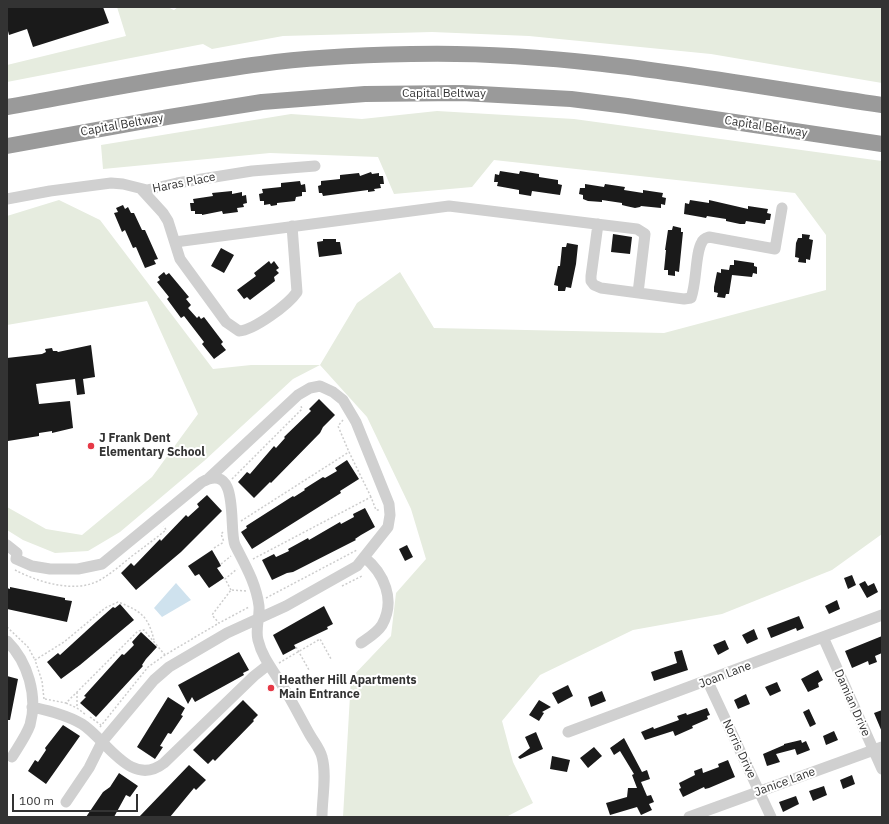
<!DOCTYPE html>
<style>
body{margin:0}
#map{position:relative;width:889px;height:824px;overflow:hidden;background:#fff;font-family:"IBM Plex Sans",sans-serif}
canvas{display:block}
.frame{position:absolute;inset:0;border:8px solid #333;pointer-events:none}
.scale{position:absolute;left:12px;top:794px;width:126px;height:18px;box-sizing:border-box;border:2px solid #333;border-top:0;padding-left:5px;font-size:12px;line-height:14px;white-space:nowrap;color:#333;-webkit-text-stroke:3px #fff;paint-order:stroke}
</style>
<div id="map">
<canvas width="889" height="824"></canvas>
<div class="frame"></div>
<div class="scale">100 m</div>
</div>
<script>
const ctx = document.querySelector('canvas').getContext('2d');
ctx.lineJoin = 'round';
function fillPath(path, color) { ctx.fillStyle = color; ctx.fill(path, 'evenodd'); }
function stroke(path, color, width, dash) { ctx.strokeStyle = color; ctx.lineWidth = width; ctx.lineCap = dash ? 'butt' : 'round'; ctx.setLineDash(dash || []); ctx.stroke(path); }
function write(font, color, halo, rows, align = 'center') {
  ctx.font = font + ' "IBM Plex Sans",sans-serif'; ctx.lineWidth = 4; ctx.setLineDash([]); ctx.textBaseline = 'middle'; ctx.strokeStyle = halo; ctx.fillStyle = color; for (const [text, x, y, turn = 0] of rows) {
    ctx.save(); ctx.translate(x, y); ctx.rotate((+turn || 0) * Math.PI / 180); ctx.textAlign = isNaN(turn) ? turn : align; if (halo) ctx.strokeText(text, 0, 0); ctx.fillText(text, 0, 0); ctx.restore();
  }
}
const green = new Path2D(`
 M117 7H167L174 10 178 7H882V83L711 54 529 36 432 32 283 36 212 49 203 44 7 82V65L126 36Z
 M437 111 574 119 882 161V534L832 570 722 614 633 630 540 675 502 721 513 762 533 803 506 817H343L351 678 391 636 396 593 426 559 411 509 367 417 320 365 293 379 204 461 120 532 88 551 55 553 23 540 7 530V507L46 529 82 535 152 477 198 414 147 301 7 325V216L59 200 100 220 213 369 251 365H320L357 303 400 272 434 328 664 333 826 290V235L795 193 494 160 472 187 394 194 378 157 270 153 103 169 101 145 291 114 362 119Z`);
const water = new Path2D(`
 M176 583 191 600 162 617 154 608Z`);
const building = new Path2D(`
 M7 7H103L109 23 33 47 27 29 9 35 7 27Z
 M500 171 519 174 520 171 539 174V177L558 180V184L562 185 560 195 532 191 531 196 519 194V190L497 186 498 182H494L495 174 499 175Z
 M371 172 372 174 379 173V176H383L384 184H380L381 188 374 189 375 191 368 192V190L323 196 322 193H319L318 186 321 185V181L340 179V175L359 173 360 176Z
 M300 181 301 185 305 184 306 192H302V196L296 197 295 201 277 203V205L271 206 270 204 264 205V201H260L259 194 263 193 262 189 281 187V183Z
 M585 184 604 187 605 184 625 187 624 190 643 193V190L663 193 662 197 666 198 665 205 661 204V208L641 206 640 207 635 208 626 206 622 205V203L602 200V202L588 201 583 199V195L579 194 580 188H585Z
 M232 191V194L242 192V196L246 195 247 203 243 204 244 207 237 208 238 212 223 214 222 211 202 215V214H195V211H191L190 203H194L193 199 213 196 212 193Z
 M690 200 709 203V200L748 209V206L768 209 767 213 771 214 770 220H766L765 224 746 221 745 224H740L726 221V219L707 216 706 218 701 217 684 214 685 203 689 204Z
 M123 205 125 209 128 207 131 213H134L142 230H145L158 259 154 260 156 264 145 268 136 247 133 248 125 230 122 232 114 213 118 212 116 208Z
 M673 226 681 228V232H683L679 272 675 271V276L668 275V270H664L666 250H665L668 230H672Z
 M613 234 632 237 630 254 611 252Z
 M802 234 810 235 809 239 813 240 810 260 806 259V263L798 262 799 258 795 257 796 243 798 238H802Z
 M323 239H336V242H340L342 254 319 257 317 242 323 241Z
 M567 243 578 245 576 264 571 288 566 287 565 291H558V286L554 285 558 266H560L562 247H566Z
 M221 248 234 255 224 273 211 266Z
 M734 260 754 263V266L757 267V274L753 273 752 277 732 275 729 294H726L725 298 717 297 718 293 714 292V287L717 272 721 273V269L729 270 730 265H734Z
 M269 261 271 264 274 261 279 268 276 270 279 273 274 277 275 281 250 300 247 297 244 299 237 290 256 276 254 273Z
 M164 272 166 275 169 273 189 297 186 299 191 305 188 308 197 318 199 316 201 319 204 317 223 342 221 344 226 350 214 359 202 344 204 342 184 316 181 318 167 299 169 297 157 282 160 280 158 277Z
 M91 345 95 377 83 379 85 394 77 395 75 379 36 384 39 404 70 401 73 428 52 433V431L39 433V436L8 441 7 358 42 354 46 352 45 349 52 348 53 351H57L58 352Z
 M319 399 335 415 323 427 320 433 271 483 270 482 254 498 238 482 247 472 250 474 274 446 276 448 285 438 284 437 311 411 309 409Z
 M347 460 359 479 340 491 341 493 252 549 241 532 247 528 246 526 293 496 294 497 305 490 304 489 323 477 325 478 337 471 335 468Z
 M207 495 222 511 181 552 136 590 121 573 131 563 134 566 160 539 161 541 186 515 188 517 199 507 197 504Z
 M365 508 375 527 361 535 355 539 356 540 293 572 287 573 272 580 262 560 274 554 276 557 289 551 288 549 308 538 309 540 340 522 341 524 354 517 353 514Z
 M407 545 413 557 405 561 399 549Z
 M212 550 219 562 221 566 217 568 224 578 209 588 199 574 195 576 188 566Z
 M852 575 856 585 848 589 844 578Z
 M865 581 868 586 874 583 878 592 867 598 859 584Z
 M10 587 65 598V600L72 601 67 622 7 609V588L10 589Z
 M837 600 840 609 829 614 825 606Z
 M120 604 134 620 80 665 61 679 47 662 58 653 60 655 96 622 113 607 115 608Z
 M324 606 333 624 327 627 328 629 294 645 296 648 283 655 273 635Z
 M799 616 804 628 797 631 796 628 771 638 767 628Z
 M754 629 758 639 747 644 742 635Z
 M141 632 157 647 146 659 142 665 143 666 96 717 80 703 86 697 84 696 122 654 124 655 134 645 132 642Z
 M882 636V653L875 656 877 662 869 665 868 661 852 668 845 651Z
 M725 640 729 649 718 655 713 645Z
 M682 650 688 670 654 681 651 672 677 663 674 652Z
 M239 652 249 670 243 673 244 675 195 702 192 697 188 704 178 685Z
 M818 670 823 680 818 683 819 687 808 692 801 679Z
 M7 676 18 679 10 720H7Z
 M777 682 781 691 770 696 765 687Z
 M568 685 573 696 558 704 552 693Z
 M602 691 606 701 591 707 588 697Z
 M746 694 750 704 738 709 734 700Z
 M168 697 185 708 181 715 183 716 171 734 168 733 160 746 163 747 155 759 137 747Z
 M243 700 258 715 253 720 254 721 215 761 213 759 208 764 193 750Z
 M539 700 551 707 542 712 544 713 539 721 529 715Z
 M707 708 710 715 707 716 708 719 692 726 693 728 675 736 673 731 645 740 641 732 653 727 654 729 679 720 677 716 686 713 687 715Z
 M809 709 816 724 810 727 803 712Z
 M882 710V732L874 713Z
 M63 725 80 736 46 784 28 771 35 760 38 762 46 750 45 748Z
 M834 731 838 740 826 745 823 736Z
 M536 732 543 749 520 759 518 757 530 748 525 737Z
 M624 738 642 772 647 770 650 779 641 782 647 796 651 795 654 802 649 804 652 810 641 815 637 807 610 815 606 803 627 797 628 788H637L632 775 634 774 620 751 614 755 610 748Z
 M801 740 802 743 806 741 810 750 797 755 795 749 776 754 780 762 767 766 763 754 784 745V744Z
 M594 747 602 756 588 768 580 758Z
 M552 756 570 760 567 772 550 769Z
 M728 760 735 777 709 788 705 789 704 787 683 797 679 789 681 788 679 783 695 775 694 771 702 768 703 773 719 767 718 764Z
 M189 765 206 780 196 790 194 788 170 817H139Z
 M119 773 138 786 130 797 126 795 114 817H86L103 792 110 787Z
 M852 775 855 784 843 789 840 780Z
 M824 786 827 795 813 801 809 791Z
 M796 796 799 804 783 812 779 802Z`);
const path = new Path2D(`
 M343 420 338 426 349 452
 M232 479 302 409 301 406
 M241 521 349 452 371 497
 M223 532 221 534 224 542
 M214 548 224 542
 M253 559 371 497 376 510H380
 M221 564 231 556
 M15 570C38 582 75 594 100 580 112 573 122 564 132 556 144 547 155 539 166 530L164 526
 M342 586 362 576
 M231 590 225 579 237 569
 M246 591 231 590 212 615 219 623 249 607
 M266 598 357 550
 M7 627 28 647 35 660
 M296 647 309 670
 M279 663 320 639 331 659
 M77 692V708L86 715
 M44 699 42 681 35 660 64 642 105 608 118 602C141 611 148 616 154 640
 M45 699 66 703 138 631 144 630 165 655
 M66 703 77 708
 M90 717 101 725
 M100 727 148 667 165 655 219 623`);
const minor = new Path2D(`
 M142 190 163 213 168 221 180 259 226 322 239 331C254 330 288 305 297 292L292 226
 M7 199 50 191 111 183 123 184 147 190 177 183 252 171 315 166
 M598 224 591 276V281L594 285 601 288 684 299 691 298C697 282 695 253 702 242 703 239 706 238 709 237L775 249 782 208
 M175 242 449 206 637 229 645 234 638 293
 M7 545 17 553 16 559 32 566 50 569H78L102 564 202 482C241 461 228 529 235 545 245 565 256 583 259 606 260 617 255 629 258 640 262 657 273 670 282 685 292 701 301 719 310 735 314 742 320 749 322 757 327 775 322 798 322 817
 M823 637 882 769
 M7 641C28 662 38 696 30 725 26 736 18 747 12 757
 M361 643C368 638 377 633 382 625 396 600 384 573 364 557
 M708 682 771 817
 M32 707C49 711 67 715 82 724 106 739 131 789 164 763L254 676 268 665
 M568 732 882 615
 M66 802 89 768 102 742 154 680 169 667 227 633 286 606 357 566 388 527 390 515 389 504 356 422 343 400 333 392 320 386 310 388 298 395 209 478
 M689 817 882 747`);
const highway = new Path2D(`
 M7 107C91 92 175 75 261 64 310 57 361 55 411 54 569 50 726 82 882 105
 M7 146 168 117 262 102 365 94 462 93 571 99 627 106 882 144`);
const markers = [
 [91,446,4,"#e63946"],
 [271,688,4,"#e63946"]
];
const streetNames = [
 ["Capital Beltway",444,94],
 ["Capital Beltway",122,125,-10],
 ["Capital Beltway",766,127,9],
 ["Haras Place",184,183,-11],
 ["Joan Lane",725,675,-21],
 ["Damian Drive",852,703,66],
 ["Norris Drive",739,749,65],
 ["Janice Lane",785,782,-20]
];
const poiNames = [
 ["J Frank Dent",99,439],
 ["Elementary School",99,453],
 ["Heather Hill Apartments",279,681],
 ["Main Entrance",279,695]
];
fillPath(green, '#e6ecdf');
fillPath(water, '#cfe2ee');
fillPath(building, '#1a1a1a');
stroke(path, '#cdcdcd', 1.5, [2, 2]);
stroke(minor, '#d0d0d0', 11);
stroke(highway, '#9a9a9a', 16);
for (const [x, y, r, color] of markers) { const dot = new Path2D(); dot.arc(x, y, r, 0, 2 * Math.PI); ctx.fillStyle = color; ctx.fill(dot); stroke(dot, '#fff', 1.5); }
write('12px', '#333', '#fff', streetNames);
write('bold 12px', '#333', '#fff', poiNames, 'left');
</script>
